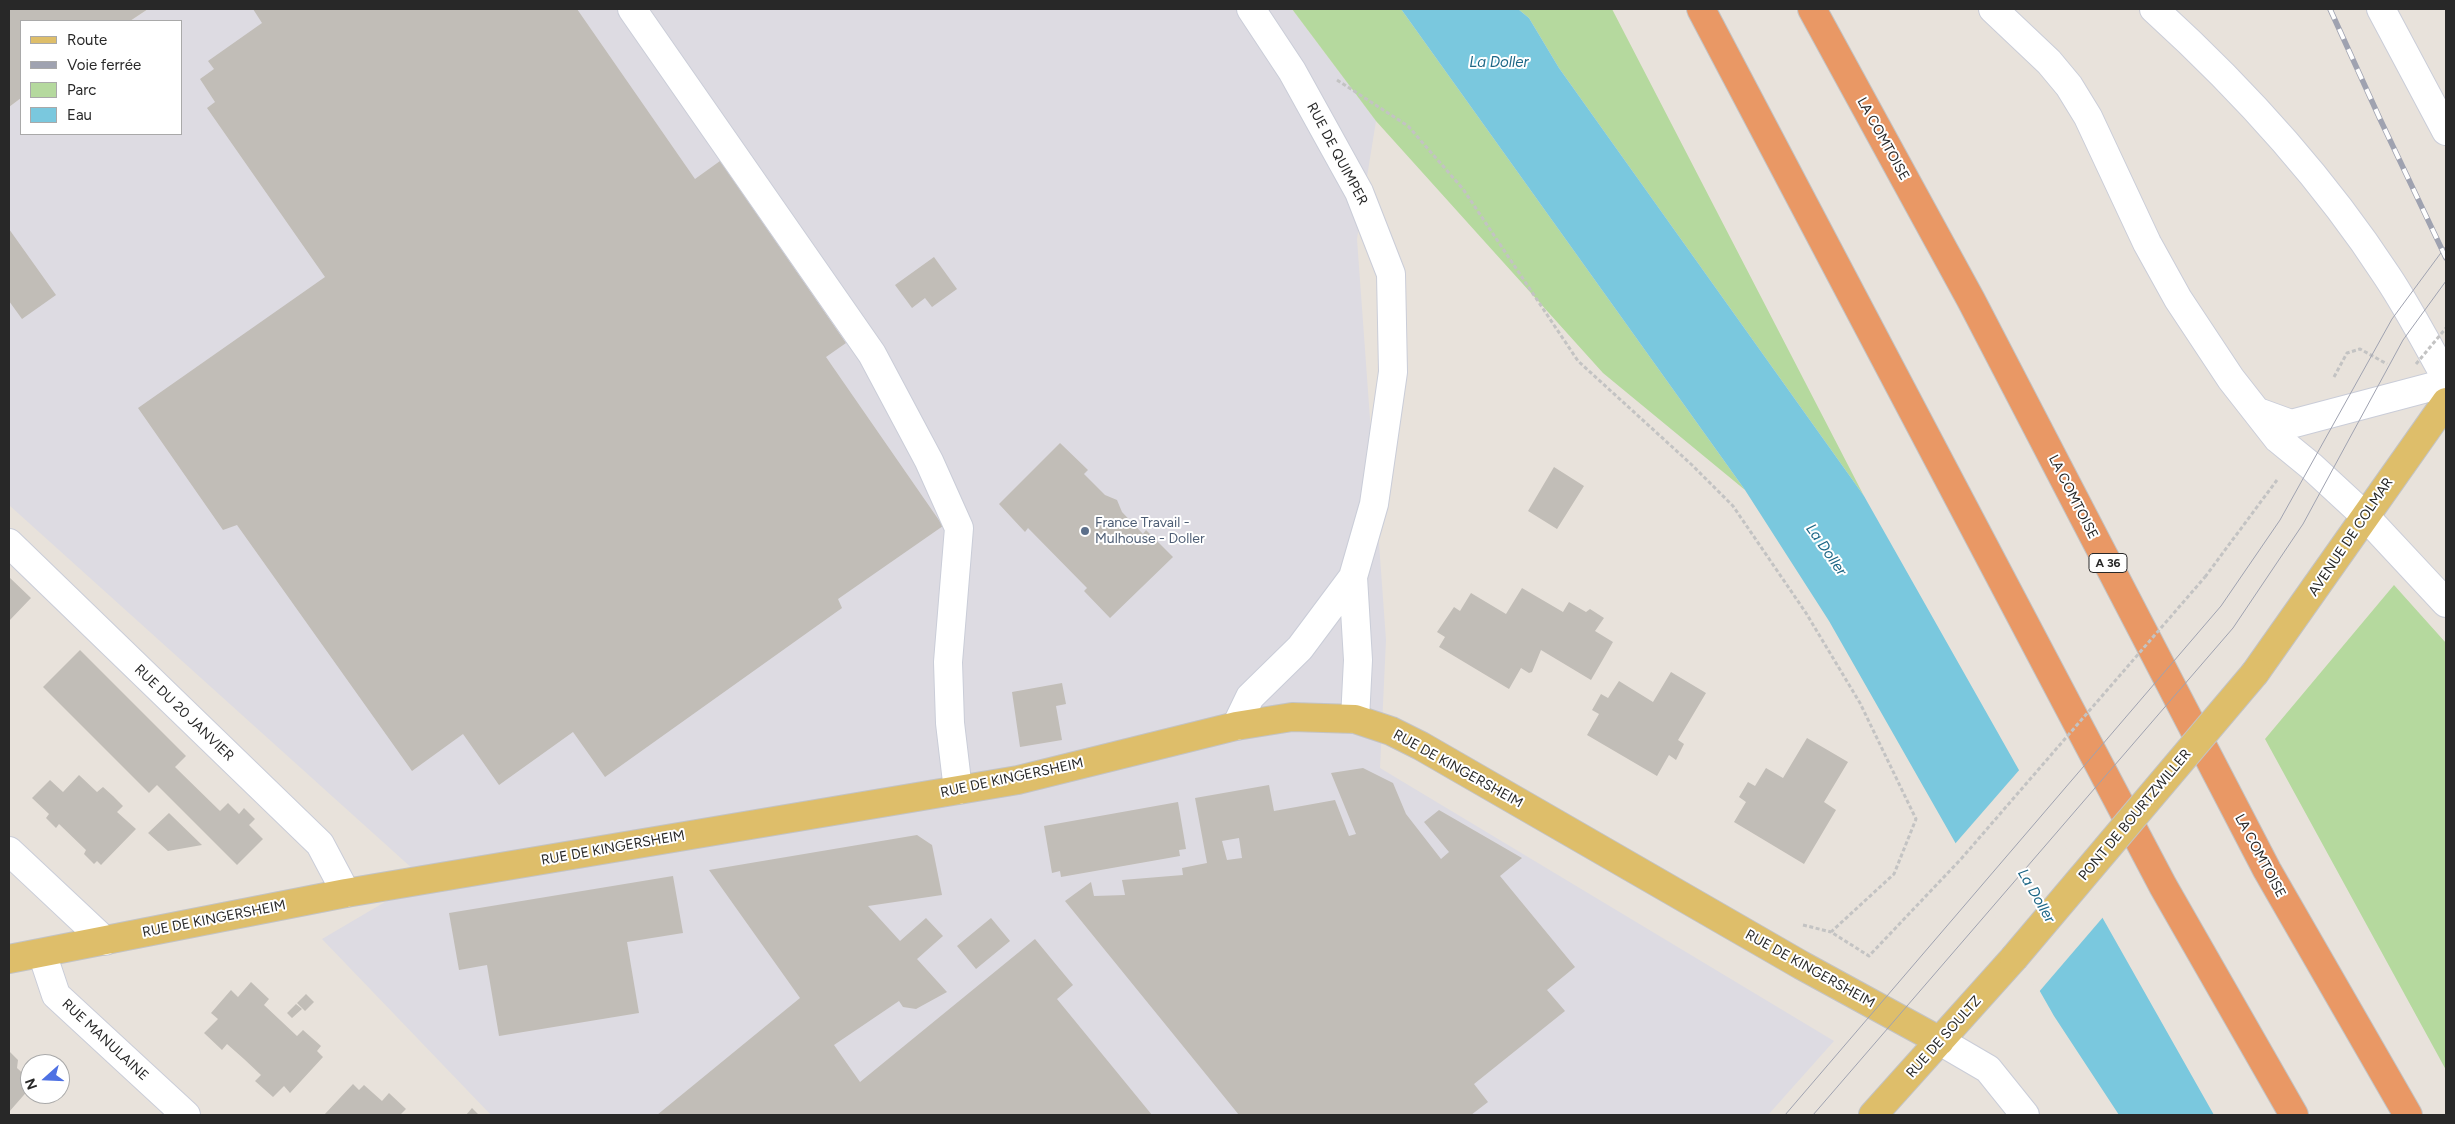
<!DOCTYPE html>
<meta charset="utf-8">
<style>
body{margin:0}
#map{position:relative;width:2455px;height:1124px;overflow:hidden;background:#e8e2db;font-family:Figtree,sans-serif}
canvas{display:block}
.frame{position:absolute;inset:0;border:10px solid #282828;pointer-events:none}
.legend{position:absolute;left:20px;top:20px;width:162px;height:115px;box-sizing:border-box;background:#fff;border:1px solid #a9a9a9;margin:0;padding:6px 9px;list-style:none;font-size:15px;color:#282828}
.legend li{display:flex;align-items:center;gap:10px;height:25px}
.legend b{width:25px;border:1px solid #a9a9a9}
.north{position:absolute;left:20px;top:1054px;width:50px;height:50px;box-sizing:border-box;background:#fff;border:1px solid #a9a9a9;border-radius:50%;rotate:250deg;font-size:14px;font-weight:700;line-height:20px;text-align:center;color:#282828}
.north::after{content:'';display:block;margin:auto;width:18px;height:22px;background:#4e71e3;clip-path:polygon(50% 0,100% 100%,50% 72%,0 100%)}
</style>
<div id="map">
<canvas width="2455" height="1124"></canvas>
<div class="frame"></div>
<ul class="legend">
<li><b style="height:6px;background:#debe6a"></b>Route</li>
<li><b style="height:6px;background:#9fa2b0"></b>Voie ferrée</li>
<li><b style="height:14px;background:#b5d99e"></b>Parc</li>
<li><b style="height:14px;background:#7ac8de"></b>Eau</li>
</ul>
<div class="north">N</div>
</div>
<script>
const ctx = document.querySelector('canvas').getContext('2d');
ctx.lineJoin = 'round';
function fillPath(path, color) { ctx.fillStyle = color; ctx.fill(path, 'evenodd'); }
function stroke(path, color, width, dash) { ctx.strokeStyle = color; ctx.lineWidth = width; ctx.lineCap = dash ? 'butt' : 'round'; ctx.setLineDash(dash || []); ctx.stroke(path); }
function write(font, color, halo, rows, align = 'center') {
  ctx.font = font + ' Figtree,sans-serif'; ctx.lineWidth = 4; ctx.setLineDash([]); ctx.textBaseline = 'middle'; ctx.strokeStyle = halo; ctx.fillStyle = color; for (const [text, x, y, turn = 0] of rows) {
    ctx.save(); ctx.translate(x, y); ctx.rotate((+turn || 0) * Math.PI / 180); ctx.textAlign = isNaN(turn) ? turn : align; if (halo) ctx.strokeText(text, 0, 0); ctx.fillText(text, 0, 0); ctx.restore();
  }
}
const industrial = new Path2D(`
 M148 9H1292L1376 121 1357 239 1386 640 1380 768 1834 1041 1768 1115H491L322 939 424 879 9 505V107L21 98V134H181V21H130Z`);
const green = new Path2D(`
 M1292 9H1401L1745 490 1603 373 1376 121Z
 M1518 9H1612L1864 496 1559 68 1529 18Z
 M2394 585 2446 643V1070L2265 739Z`);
const water = new Path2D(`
 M1401 9H1518L1529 18 1559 68 1864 496 2214 1115H2119L2054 1016 1829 621 1745 490Z`);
const pier = new Path2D(`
 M2021 768 2104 916 2038 993 1954 845Z`);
const building = new Path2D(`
 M9 9H148L130 21H21V98L9 107Z
 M253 9H577L695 179 720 161 846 343 826 357 943 526 838 599 842 608 605 777 573 732 499 785 463 734 412 771 237 525 223 530 138 408 325 277 207 108 215 102 200 79 214 69 208 61 262 23Z
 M9 229 56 295 22 319 9 301Z
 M934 257 957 289 932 307 925 298 912 308 895 285Z
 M1060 443 1088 470 1084 474 1105 495 1117 500 1122 512 1143 534 1146 530 1173 557 1110 618 1084 591 1087 588 1028 528 1025 532 999 504Z
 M1554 467 1584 486 1557 529 1528 511Z
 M9 577 31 598 9 621Z
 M1522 588 1563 612 1569 602 1586 612 1590 609 1604 618 1595 631 1613 642 1591 680 1541 650 1532 672 1529 673 1521 668 1509 689 1439 647 1445 637 1437 632 1454 607 1460 611 1471 593 1506 614Z
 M80 650 186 756 175 767 220 811 228 803 239 814 244 808 255 819 249 825 263 839 237 865 157 785 149 793 43 687Z
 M1671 672 1706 693 1678 740 1684 744 1676 760 1669 755 1657 776 1587 735 1599 714 1592 710 1601 694 1608 698 1619 681 1653 702Z
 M1062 683 1066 704 1056 706 1062 740 1020 747 1012 692Z
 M1807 738 1848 762 1824 802 1836 810 1804 864 1734 822 1746 802 1739 797 1748 782 1755 786 1766 768 1783 778Z
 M1363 768 1393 783 1406 814 1441 859 1449 852 1424 822 1439 810 1522 858 1500 876 1575 967 1547 990 1565 1011 1474 1084 1488 1102 1471 1115H1239L1065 901 1091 882 1094 896 1125 895 1122 880 1183 875 1182 868 1207 863 1195 798 1269 785 1274 811 1335 800 1349 836 1356 834 1331 773ZM1239 838 1242 858 1227 860 1222 841Z
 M79 775 97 792 103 787 113 796 123 806 117 812 136 829 101 865 97 861 94 864 84 854 86 850 59 824 56 828 46 818 49 814 32 798 50 780 63 792Z
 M1178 802 1186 849 1179 850 1180 856 1061 877 1060 871 1052 873 1044 826Z
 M169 813 202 845 168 851 148 833Z
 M917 835 932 845 942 895 868 906 900 941 926 918 943 936 917 959 947 992 916 1009 903 1007 899 1001 834 1045 860 1082 1035 939 1073 985 1057 999 1152 1115H657L800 998 709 870Z
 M673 876 683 933 627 942 639 1013 499 1036 487 965 459 970 449 913Z
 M991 918 1010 941 976 969 957 946Z
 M251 982 269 999 264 1005 297 1036 303 1030 321 1046 317 1051 323 1057 290 1093 284 1086 273 1097 255 1081 261 1075 244 1059 227 1044 222 1050 204 1033 218 1019 211 1013 231 990 238 997Z
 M306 994 314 1002 305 1011 297 1003Z
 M296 1004 302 1009 292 1018 287 1013Z
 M9 1051 18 1060 17 1068 30 1080V1088L9 1112Z
 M353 1084 359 1090 364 1085 382 1101 389 1093 406 1109 400 1115H324Z
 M472 1108 479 1115H466Z`);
const path = new Path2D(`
 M1337 80 1408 126 1463 189 1578 361 1692 465 1733 506 1806 613 1860 703 1916 819 1894 874 1831 932 1869 956 1961 859
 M2334 377 2347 353 2360 349 2387 364
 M2205 577 2277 480
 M1803 925 1831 932`);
const minor = new Path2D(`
 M632 9 872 354 929 461 959 528 948 662 950 723 958 790
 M1251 9 1292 71 1359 192 1391 274 1393 372 1374 504 1353 577 1358 660 1355 719
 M1993 9 2049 62 2069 86 2088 117 2147 243 2178 299 2231 379 2278 439 2311 466 2364 515 2446 603
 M2154 9C2241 88 2323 178 2387 276 2409 309 2427 344 2446 378
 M2381 9 2446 131
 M2258 412 2291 424 2446 383
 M9 543 320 844 346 893
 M1236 726 1250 697 1300 648 1353 577
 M9 851 105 941
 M42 953 56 995 186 1115
 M1940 1041 1988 1069 2025 1115`);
const major = new Path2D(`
 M2255 673 2446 402
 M9 959 346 893 1018 780 1236 726 1292 717 1355 719 1391 731 1421 746 1801 965 1940 1041
 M1873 1115 2014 958`);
const highway = new Path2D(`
 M1701 9 2163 886 2294 1115
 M1812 9 1971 300 2267 870 2408 1115`);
const tram = new Path2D(`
 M1785 1115 2221 606 2280 520 2392 319 2446 246
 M1813 1115 2233 628 2303 524 2403 340 2446 281`);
const rail = new Path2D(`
 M2330 9 2380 119 2446 258`);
const pathBridge = new Path2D(`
 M2416 364 2446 328
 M1961 859 2205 577`);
const majorBridge = new Path2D(`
 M2014 958 2255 673`);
const markers = [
 [1085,531,5,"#5c6f8a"]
];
const shields = [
 [2108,563,38]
];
const shieldNames = [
 ["A 36",2108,563]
];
const streetNames = [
 ["LA COMTOISE",1883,139,61],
 ["RUE DE QUIMPER",1337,154,62],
 ["LA COMTOISE",2073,497,63],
 ["AVENUE DE COLMAR",2351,537,-56],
 ["RUE DU 20 JANVIER",184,713,44],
 ["RUE DE KINGERSHEIM",1458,769,29],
 ["RUE DE KINGERSHEIM",1012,778,-12],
 ["PONT DE BOURTZWILLER",2135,815,-50],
 ["RUE DE KINGERSHEIM",613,848,-10],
 ["LA COMTOISE",2260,856,62],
 ["RUE DE KINGERSHEIM",214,919,-11],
 ["RUE DE KINGERSHEIM",1810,969,29],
 ["RUE DE SOULTZ",1944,1037,-48],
 ["RUE MANULAINE",105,1040,43]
];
const serviceNames = [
 ["France Travail -",1095,523],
 ["Mulhouse - Doller",1095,539]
];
const waterNames = [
 ["La Doller",1499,63],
 ["La Doller",1826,550,55],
 ["La Doller",2036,896,60]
];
fillPath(industrial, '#dddbe2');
fillPath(green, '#b5d99e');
fillPath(water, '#7ac8de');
fillPath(pier, '#e8e2db');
fillPath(building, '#c1bdb7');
stroke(minor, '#cacdd8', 30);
stroke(major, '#c3c3c3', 30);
stroke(highway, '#c3c3c3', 30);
stroke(path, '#c3c3c3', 3, [4, 2.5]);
stroke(minor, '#fff', 28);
stroke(major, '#debe6a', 28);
stroke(highway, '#e99865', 28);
stroke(tram, '#9fa2b0', 1);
stroke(rail, '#9fa2b0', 5.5);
stroke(rail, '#fff', 4, [11]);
stroke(majorBridge, '#c3c3c3', 30, []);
stroke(pathBridge, '#c3c3c3', 3, [4, 2.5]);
stroke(majorBridge, '#debe6a', 28);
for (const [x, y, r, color] of markers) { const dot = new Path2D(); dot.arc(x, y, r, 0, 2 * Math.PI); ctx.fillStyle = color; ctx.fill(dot); stroke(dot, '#fff', 2); }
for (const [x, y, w] of shields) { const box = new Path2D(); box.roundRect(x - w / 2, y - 9.5, w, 19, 4); ctx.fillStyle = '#fff'; ctx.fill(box); stroke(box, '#282828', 1); }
write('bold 12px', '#282828', null, shieldNames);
write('14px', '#282828', '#fff', streetNames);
write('14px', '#4e5e75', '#fff', serviceNames, 'left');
write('italic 15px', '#1d6786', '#fff', waterNames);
</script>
